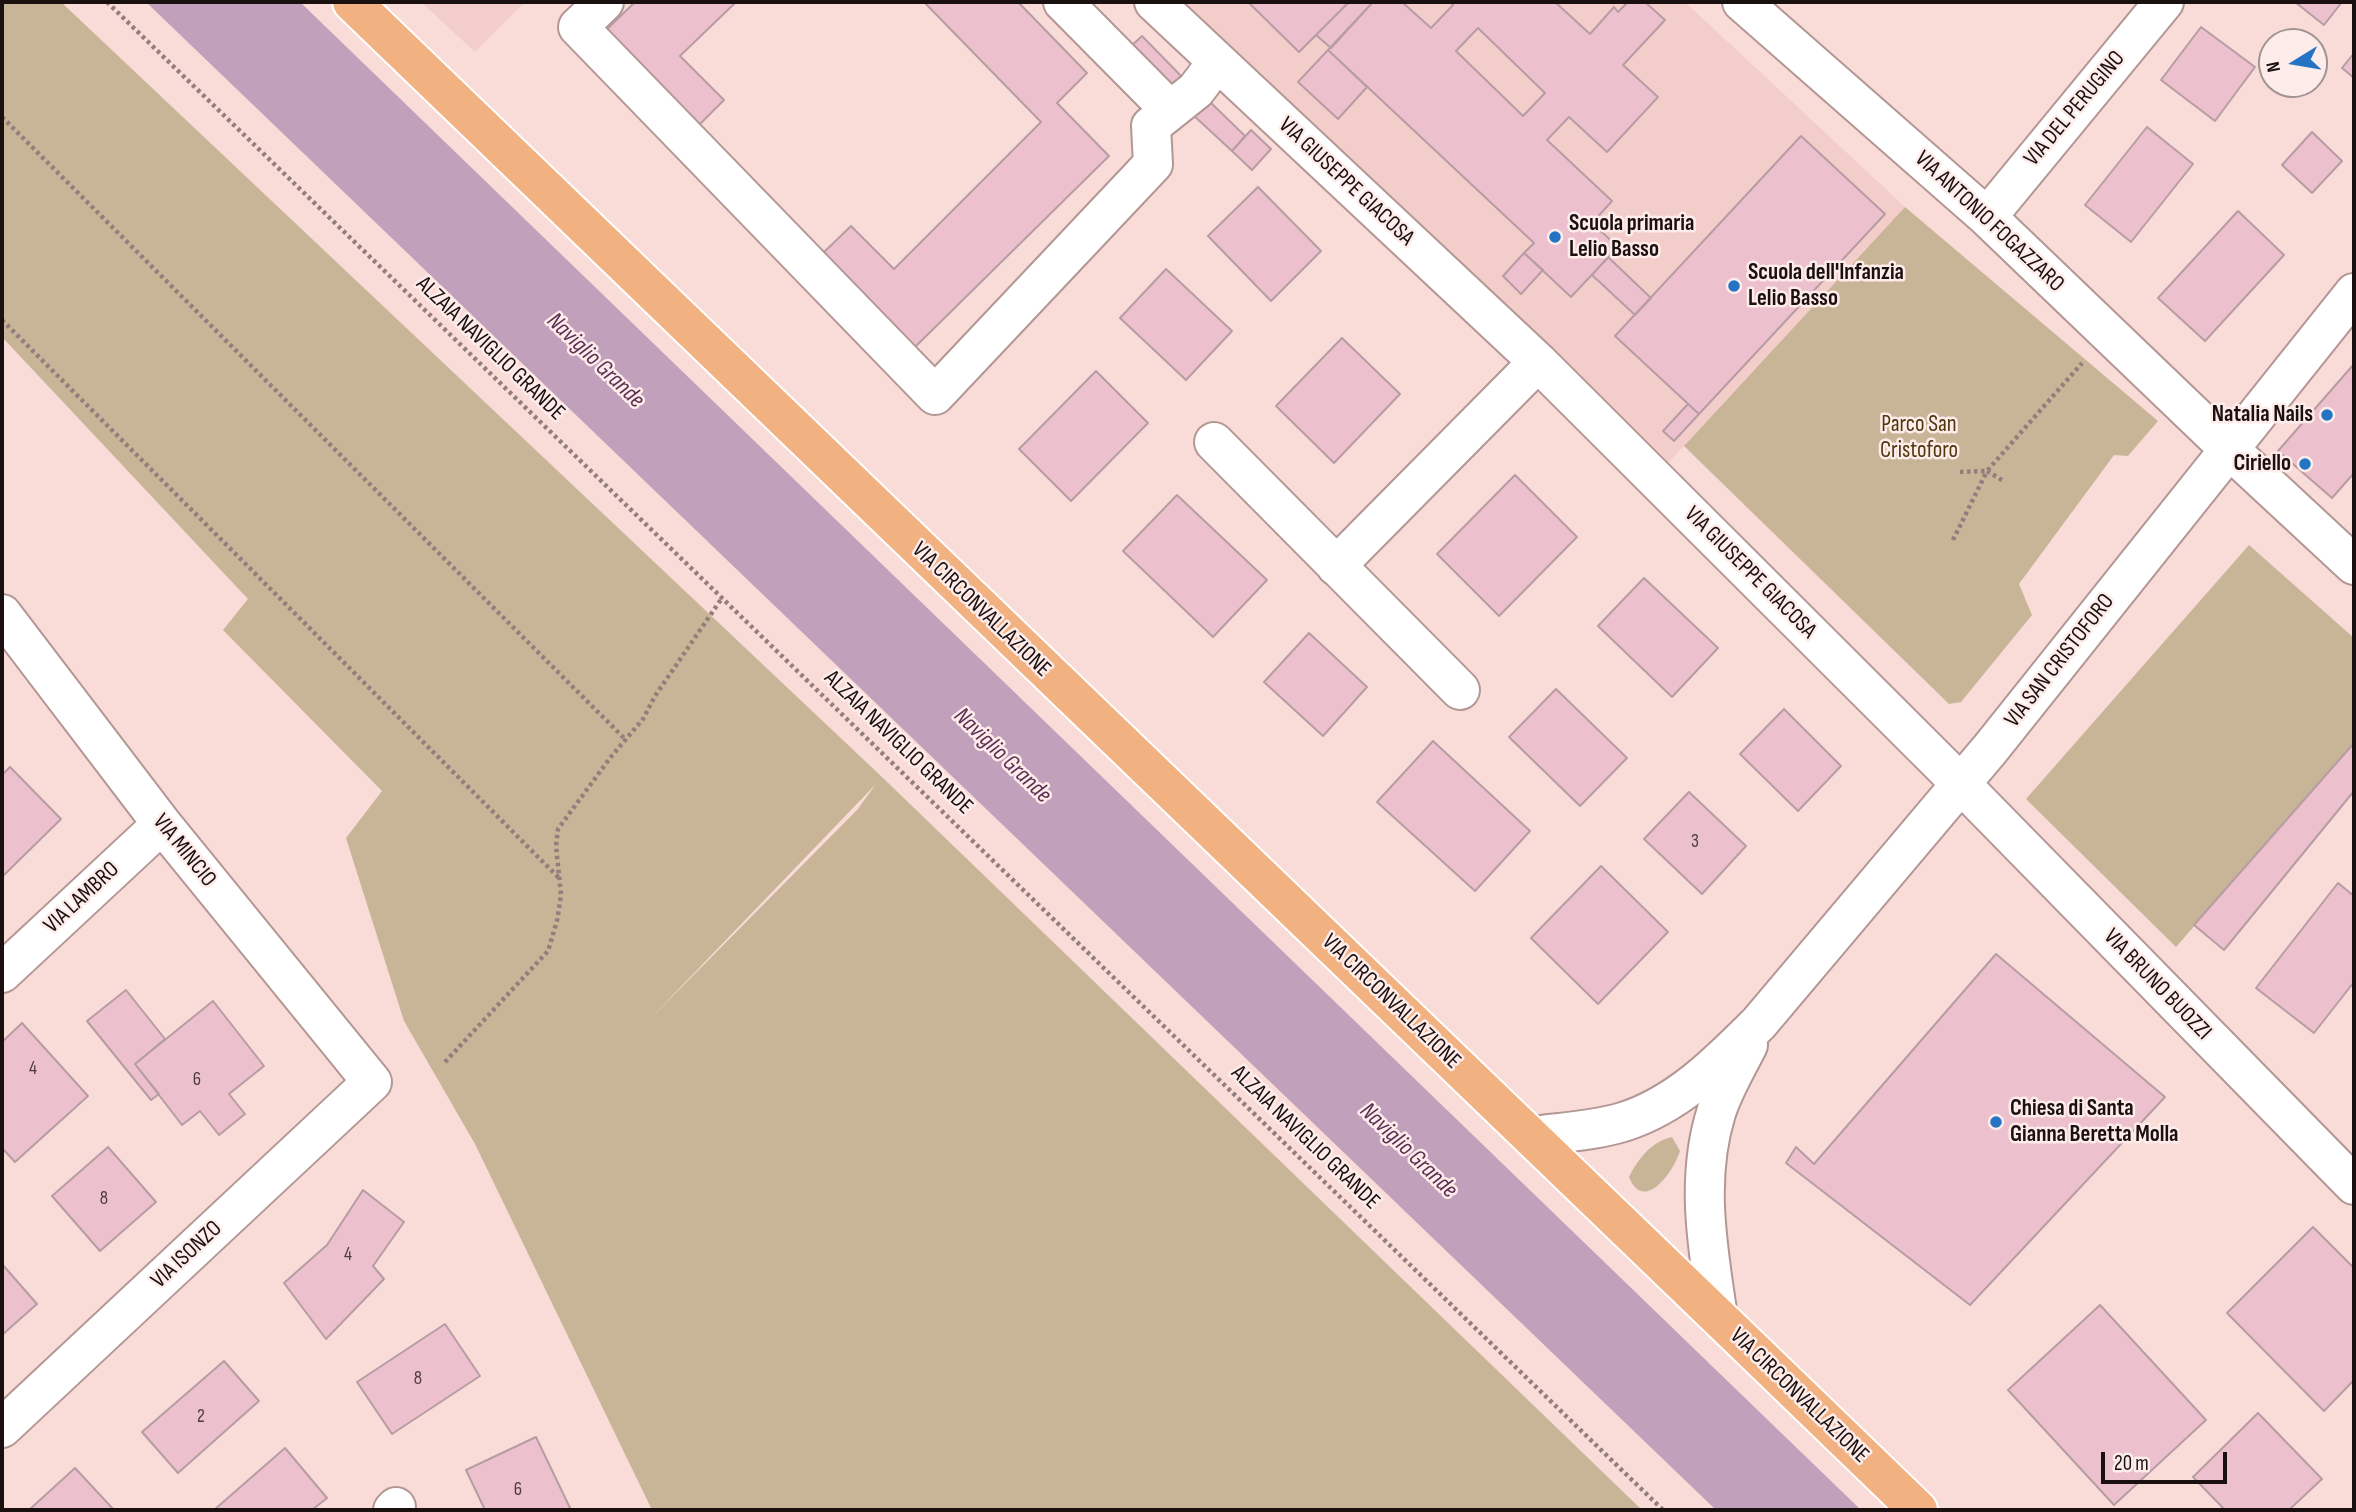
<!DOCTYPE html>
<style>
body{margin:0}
#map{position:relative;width:2356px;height:1512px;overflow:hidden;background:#f9dbd8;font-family:"Sofia Sans Condensed",sans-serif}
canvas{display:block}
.frame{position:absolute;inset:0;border:4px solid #19100f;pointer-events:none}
.north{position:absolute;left:2258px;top:28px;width:70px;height:70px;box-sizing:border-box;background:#feecea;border:2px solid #a29492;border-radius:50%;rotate:259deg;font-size:19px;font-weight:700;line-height:28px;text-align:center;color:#19100f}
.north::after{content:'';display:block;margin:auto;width:24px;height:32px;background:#2474c3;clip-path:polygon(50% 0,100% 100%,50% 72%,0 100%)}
.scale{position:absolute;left:2101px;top:1452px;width:126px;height:32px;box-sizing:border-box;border:4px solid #19100f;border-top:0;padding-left:9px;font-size:21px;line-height:24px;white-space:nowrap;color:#19100f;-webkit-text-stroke:5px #feecea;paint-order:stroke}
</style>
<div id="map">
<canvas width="2356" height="1512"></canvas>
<div class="frame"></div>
<div class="north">N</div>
<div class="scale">20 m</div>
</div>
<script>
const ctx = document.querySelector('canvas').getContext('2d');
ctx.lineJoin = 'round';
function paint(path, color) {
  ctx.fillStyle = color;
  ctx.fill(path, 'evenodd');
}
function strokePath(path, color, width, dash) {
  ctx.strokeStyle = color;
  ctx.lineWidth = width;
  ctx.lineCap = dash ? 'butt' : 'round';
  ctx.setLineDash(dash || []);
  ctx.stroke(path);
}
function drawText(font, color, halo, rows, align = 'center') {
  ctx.font = font + ' "Sofia Sans Condensed",sans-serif';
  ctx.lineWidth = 5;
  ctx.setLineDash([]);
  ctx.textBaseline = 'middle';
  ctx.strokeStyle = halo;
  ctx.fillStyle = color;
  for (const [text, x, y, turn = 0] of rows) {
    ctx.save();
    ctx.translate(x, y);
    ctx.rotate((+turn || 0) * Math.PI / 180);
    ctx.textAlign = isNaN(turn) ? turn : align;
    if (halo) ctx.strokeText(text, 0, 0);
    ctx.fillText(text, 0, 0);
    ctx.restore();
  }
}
const built = new Path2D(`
 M421,2H525L475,52Z
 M1185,2H1685L1905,207L1668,463L1278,94Z`);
const green = new Path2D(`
 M2,2H61L882,777L1642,1510H652L475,1144L404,1021L346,838L382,791L223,630L248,599L2,337ZM876,784L857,810L648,1021Z
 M1905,207L2158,421L2128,456L2114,455L2019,584L2032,615L1961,702L1949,704L1684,446Z
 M2249,545L2354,638V743L2176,947L2026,799Z
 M1672,1137L1680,1151C1674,1171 1644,1214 1629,1177C1638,1159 1652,1141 1672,1137Z`);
const water = new Path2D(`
 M146,2H300L1861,1510H1716Z`);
const building = new Path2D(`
 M635,2H736L680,56L724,100L695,129L602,34Z
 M924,2H1018L1087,73L1057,103L1109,156L914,348L822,254L851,226L894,269L1041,122Z
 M1248,2H1349L1299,52Z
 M1349,2H1373L1331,48L1316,35Z
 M1373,2H1402L1431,28L1453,5L1450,2H1555L1590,34L1614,7L1618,12L1628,2H1645L1665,20L1623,65L1658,97L1607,152L1569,117L1547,140L1612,201L1592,223L1618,247L1571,297L1524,253L1534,243L1328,50ZM1478,28L1545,93L1523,116L1456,51Z
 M2295,2H2342L2324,25Z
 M2201,27L2255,67L2215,121L2161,80Z
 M1142,36L1185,80L1173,93L1128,49Z
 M1328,50L1367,87L1338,119L1298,82Z
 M2354,53V78L2342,68Z
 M1207,99L1245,136L1232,151L1192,114Z
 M2147,127L2193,164L2131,242L2085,205Z
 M1251,130L1271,149L1252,170L1232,151Z
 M2312,132L2342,161L2312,193L2282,165Z
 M1801,136L1885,214L1699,414L1615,336Z
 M1258,187L1321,251L1271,301L1208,236Z
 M2238,211L2284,255L2205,341L2158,298Z
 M1524,253L1543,270L1521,294L1503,276Z
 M1608,257L1651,298L1635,315L1592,275Z
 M1166,269L1232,331L1186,380L1120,318Z
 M1342,338L1400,394L1334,463L1276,406Z
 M2354,364V473L2332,498L2278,451Z
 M1096,371L1148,423L1071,501L1019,449Z
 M1688,404L1699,414L1674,441L1663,431Z
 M1515,475L1577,537L1499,616L1437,554Z
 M1177,495L1267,580L1213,637L1123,551Z
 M1644,578L1718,648L1672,697L1598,626Z
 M1309,633L1367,687L1323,736L1264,682Z
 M1556,689L1627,758L1580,806L1509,737Z
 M1784,709L1841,766L1798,811L1740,754Z
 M1433,741L1530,831L1475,891L1377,802Z
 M2354,743V791L2224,950L2194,925Z
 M10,767L61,819L2,877V775Z
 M1689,792L1746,846L1702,894L1644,839Z
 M1601,866L1668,932L1598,1004L1531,938Z
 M2338,883L2354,896V982L2314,1033L2256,988Z
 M1996,954L2165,1097L1970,1305L1786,1163L1796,1147L1814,1164Z
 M126,990L165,1039L135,1064L159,1094L151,1100L87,1021Z
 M213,1001L264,1066L229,1094L245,1114L219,1135L200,1111L182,1125L135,1064Z
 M22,1023L88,1096L15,1162L2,1148V1042Z
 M108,1147L156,1202L100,1251L52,1196Z
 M363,1190L404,1222L373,1266L384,1279L326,1339L284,1283L327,1245Z
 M2313,1227L2354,1268V1380L2324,1411L2227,1313Z
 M2,1264L37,1304L2,1335Z
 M2100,1305L2206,1420L2114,1505L2008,1390Z
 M445,1324L480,1376L392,1434L357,1382Z
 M224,1361L259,1401L178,1473L142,1432Z
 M2258,1413L2322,1479L2290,1509L2292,1510H2222L2224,1509L2193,1477Z
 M536,1437L571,1510H485L466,1470Z
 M285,1448L327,1498L312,1510H214Z
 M75,1468L114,1510H29Z`);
const path = new Path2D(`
 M107,2L1663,1510
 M2,117L626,740
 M2,320L559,878
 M1960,472L1987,471L2082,363
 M1953,540L1987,471L2005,482
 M445,1062L548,951L557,921L561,895L556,846L558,829L610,758L643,719L655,696L722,598`);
const minor = new Path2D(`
 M604,2L578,27L935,395L1153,164L1151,126L1196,90L1217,62
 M1063,2L1170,110
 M1154,2L1538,362L1961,784L2354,1185
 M1742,2L1987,217L2229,449L2354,565
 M1987,217L2164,2
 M1214,442L1460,690
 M1336,566L1538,362
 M2,614L162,824L372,1082L2,1428
 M2,973L162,824
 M1532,1136C1562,1132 1594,1131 1623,1122C1678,1105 1720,1062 1759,1023L1991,748L2354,293
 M1718,1317C1708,1250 1695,1180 1716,1113C1723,1090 1737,1067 1748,1045
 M393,1510L396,1507`);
const major = new Path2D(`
 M352,2C872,506 1397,1006 1918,1510`);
const markers = [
 [1555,237,7,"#2474c3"],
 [1734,286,7,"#2474c3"],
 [2327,415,7,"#2474c3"],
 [2305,464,7,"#2474c3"],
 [1996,1122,7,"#2474c3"]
];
const numberNames = [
 ["3",1695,842],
 ["4",33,1069],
 ["6",197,1080],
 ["8",104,1199],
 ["4",348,1255],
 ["8",418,1379],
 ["2",201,1417],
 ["6",518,1490]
];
const streetNames = [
 ["VIA DEL PERUGINO",2075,109,-50],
 ["VIA GIUSEPPE GIACOSA",1346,182,43],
 ["VIA ANTONIO FOGAZZARO",1989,222,43],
 ["ALZAIA NAVIGLIO GRANDE",490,349,44],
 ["VIA GIUSEPPE GIACOSA",1750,573,45],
 ["VIA CIRCONVALLAZIONE",981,610,44],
 ["VIA SAN CRISTOFORO",2060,661,-52],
 ["ALZAIA NAVIGLIO GRANDE",898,743,44],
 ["VIA MINCIO",184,851,51],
 ["VIA LAMBRO",82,898,-43],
 ["VIA BRUNO BUOZZI",2157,985,46],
 ["VIA CIRCONVALLAZIONE",1391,1002,44],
 ["ALZAIA NAVIGLIO GRANDE",1305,1138,44],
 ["VIA ISONZO",187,1255,-43],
 ["VIA CIRCONVALLAZIONE",1799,1396,44]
];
const poiNames = [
 ["Scuola primaria",1569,224],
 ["Lelio Basso",1569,250],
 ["Scuola dell'Infanzia",1748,273],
 ["Lelio Basso",1748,299],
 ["Natalia Nails",2313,415,"right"],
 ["Ciriello",2291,464,"right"],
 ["Chiesa di Santa",2010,1109],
 ["Gianna Beretta Molla",2010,1135]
];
const parkNames = [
 ["Parco San",1919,425],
 ["Cristoforo",1919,451]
];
const waterNames = [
 ["Naviglio Grande",595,361,44],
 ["Naviglio Grande",1002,756,44],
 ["Naviglio Grande",1408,1151,44]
];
paint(built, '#f3cdc9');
paint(green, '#c8b597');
paint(water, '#c0a0ba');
paint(building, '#ecc0cd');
strokePath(building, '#b79ca4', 2);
strokePath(minor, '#b39794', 42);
strokePath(major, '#fff', 42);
strokePath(path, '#927e7c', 4.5, [3.5, 3.5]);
strokePath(minor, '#fff', 38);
strokePath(major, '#f1b181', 38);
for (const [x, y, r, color] of markers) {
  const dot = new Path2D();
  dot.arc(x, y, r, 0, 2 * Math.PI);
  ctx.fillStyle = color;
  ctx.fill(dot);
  strokePath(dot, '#feecea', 2.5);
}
drawText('19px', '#4e3c3e', null, numberNames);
drawText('23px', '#19100f', '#feecea', streetNames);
drawText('bold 23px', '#19100f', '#feecea', poiNames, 'left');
drawText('23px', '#4e370b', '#feecea', parkNames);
drawText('italic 24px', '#5b3055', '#feecea', waterNames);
</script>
